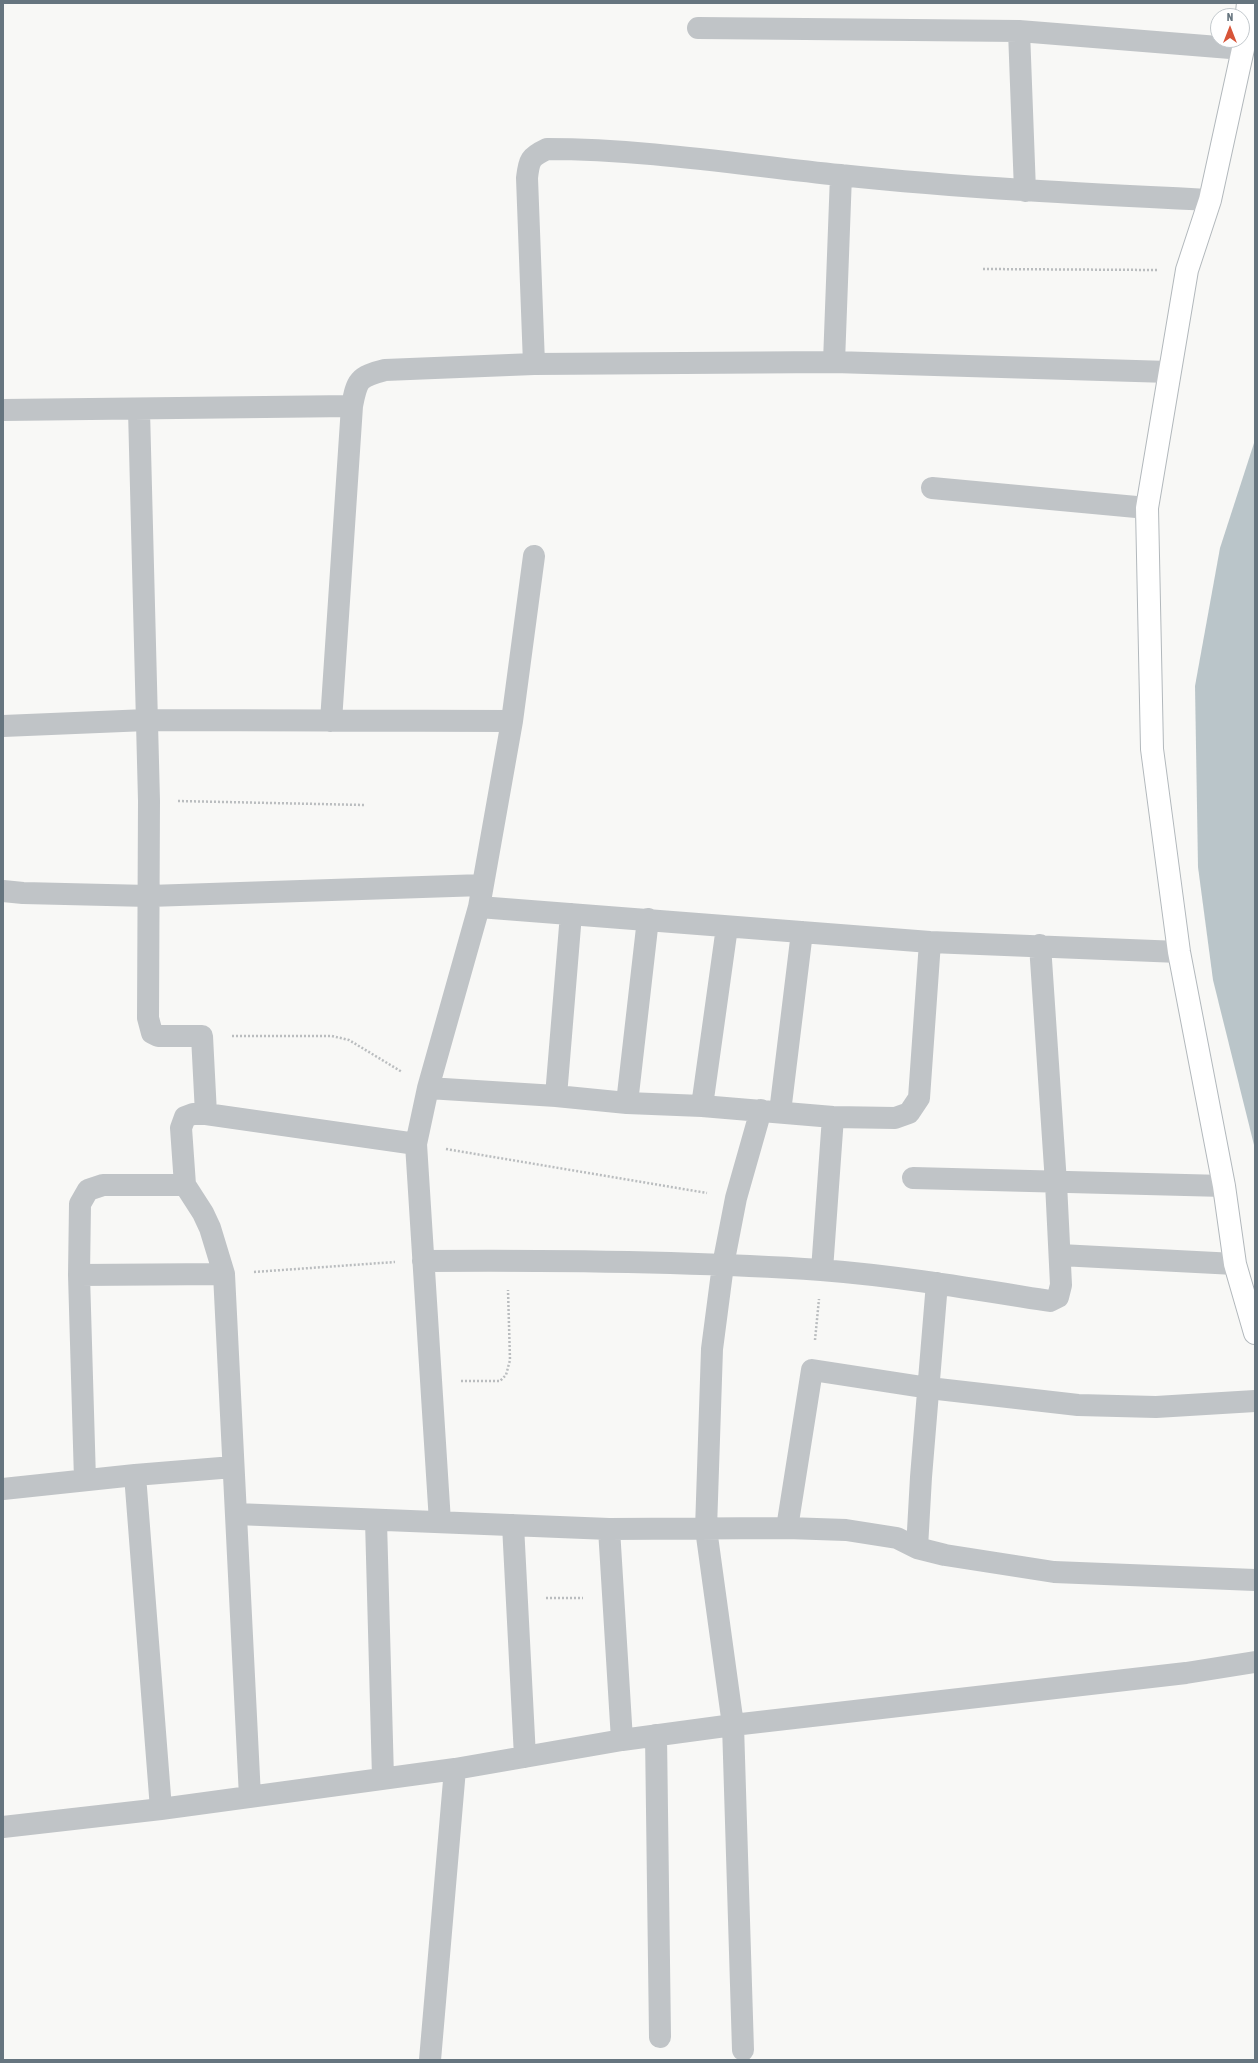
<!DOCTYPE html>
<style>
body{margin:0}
#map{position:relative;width:1258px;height:2063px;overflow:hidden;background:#f8f8f6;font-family:"Asap Condensed",sans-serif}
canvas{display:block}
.frame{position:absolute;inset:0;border:4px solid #66757f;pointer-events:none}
.north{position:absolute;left:1210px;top:8px;width:40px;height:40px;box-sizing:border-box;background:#fff;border:1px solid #c2c8cc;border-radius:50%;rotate:0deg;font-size:11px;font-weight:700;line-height:16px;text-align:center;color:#66757f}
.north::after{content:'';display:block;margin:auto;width:14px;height:18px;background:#d75438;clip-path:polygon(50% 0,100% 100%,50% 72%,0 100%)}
</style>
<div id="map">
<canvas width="1258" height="2063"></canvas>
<div class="frame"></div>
<div class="north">N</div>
</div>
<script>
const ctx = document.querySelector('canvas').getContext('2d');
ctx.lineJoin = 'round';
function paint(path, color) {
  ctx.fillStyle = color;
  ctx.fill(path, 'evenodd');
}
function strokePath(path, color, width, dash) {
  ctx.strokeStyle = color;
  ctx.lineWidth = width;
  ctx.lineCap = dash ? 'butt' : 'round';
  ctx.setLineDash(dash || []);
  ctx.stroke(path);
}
const water = new Path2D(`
 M1255,440V1149L1213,980L1198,867L1195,686L1220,548Z`);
const path = new Path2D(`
 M983,269L1158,270
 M178,801L365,805
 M232,1036H332L349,1040L402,1072
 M446,1149L707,1193
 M254,1272L395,1262
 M815,1340L819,1299
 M461,1381H500L506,1375L510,1360L508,1290
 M546,1598H583`);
const street = new Path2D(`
 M698,28L1019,31L1243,49
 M1019,31L1025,191
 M834,362L841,175
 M534,364L527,178C529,160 530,157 547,149C645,149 743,165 840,175C963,188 1087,194 1210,200
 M3,410L352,406
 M139,410L149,801L148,1018L152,1033L158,1036H202L206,1114
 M932,488L1147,508
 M331,721L352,406C357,380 358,377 385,370L534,364L834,362L1169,372
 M3,726L147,720L512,721
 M3,891L23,893L149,896L483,885
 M479,907L930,942L1179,952
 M428,1088L556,1096L627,1103L702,1106L833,1117L895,1118L909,1113L919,1098L930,942
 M556,1096L571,914
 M627,1103L648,919
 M702,1106L727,927
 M780,1112L802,932
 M913,1178L1224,1186
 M1060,1255L1235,1264
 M423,1261C555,1260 689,1261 821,1270C898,1276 974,1289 1050,1301L1058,1297L1061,1285L1056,1183L1040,945
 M822,1270L833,1117
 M79,1275L224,1274
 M135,1475L161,1809
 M85,1480L79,1275L80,1204L88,1190L103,1185H185
 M3,1489L135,1475L233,1467
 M236,1514L609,1529L787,1528L846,1530L897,1538L917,1548L945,1555L1054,1572L1255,1580
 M376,1521L383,1778
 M440,1522L416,1144L428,1088L479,907L512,721L534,556
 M513,1525L525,1757
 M787,1528L812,1370L929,1388L1078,1405L1156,1407L1255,1401
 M609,1529L622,1740
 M917,1548L921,1477L937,1283
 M656,1735L660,2037
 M250,1797L224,1274L210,1228L203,1213L185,1185L181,1128L185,1117L193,1114H206L416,1144
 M3,1827L161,1809L455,1769
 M743,2050L733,1725L706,1529L712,1349L723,1265L736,1198L761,1110
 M430,2060L455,1769L622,1740L733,1725L1186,1673L1255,1662`);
const secondary = new Path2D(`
 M1248,3L1243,49L1210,200L1187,270L1147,508L1152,749L1179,952L1224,1186L1235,1264L1255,1333`);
paint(water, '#bac5c9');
strokePath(secondary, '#b2b8bc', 24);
strokePath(path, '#babdbf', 2.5, [2, 2]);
strokePath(street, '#c0c4c7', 22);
strokePath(secondary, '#fff', 22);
</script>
